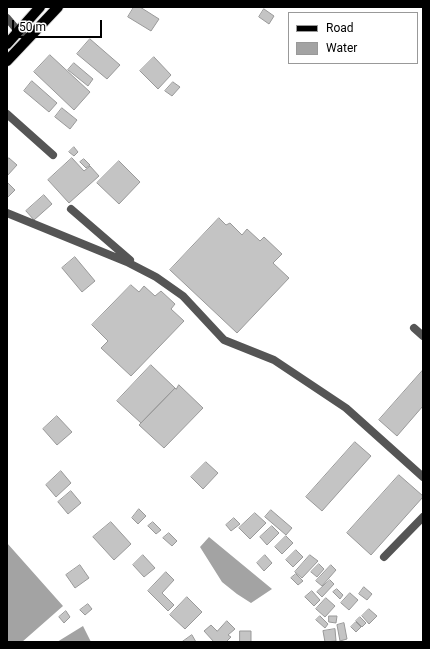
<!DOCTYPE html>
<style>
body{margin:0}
#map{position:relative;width:430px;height:649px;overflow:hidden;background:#fff;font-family:Roboto,sans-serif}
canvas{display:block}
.frame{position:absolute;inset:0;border:8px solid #000;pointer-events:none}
.legend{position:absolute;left:288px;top:12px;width:130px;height:52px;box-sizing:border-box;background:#fff;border:1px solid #999;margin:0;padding:5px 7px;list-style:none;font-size:12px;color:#000}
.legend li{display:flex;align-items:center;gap:8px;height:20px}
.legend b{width:20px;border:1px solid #999}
.scale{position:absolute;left:12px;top:20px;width:90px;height:18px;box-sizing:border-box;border:2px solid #000;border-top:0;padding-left:5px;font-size:12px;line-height:14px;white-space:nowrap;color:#000;-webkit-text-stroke:3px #fff;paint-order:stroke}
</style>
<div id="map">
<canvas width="430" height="649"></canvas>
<div class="frame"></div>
<ul class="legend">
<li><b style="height:5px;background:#000"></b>Road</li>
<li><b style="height:11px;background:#a3a3a3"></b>Water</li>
</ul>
<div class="scale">50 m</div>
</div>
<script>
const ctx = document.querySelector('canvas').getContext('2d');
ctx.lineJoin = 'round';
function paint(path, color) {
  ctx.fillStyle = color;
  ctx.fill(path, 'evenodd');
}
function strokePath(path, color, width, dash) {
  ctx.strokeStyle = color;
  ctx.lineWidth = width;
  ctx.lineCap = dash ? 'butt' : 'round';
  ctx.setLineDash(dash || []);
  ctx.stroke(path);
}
const water = new Path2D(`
 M209,537L272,589L251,603L237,594L222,582L200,547Z
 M7,543L63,606L22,642H7Z
 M83,626L91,642H57Z`);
const building = new Path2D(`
 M134,7H140L159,19L151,31L128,17Z
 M264,9L274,16L269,24L259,17Z
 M90,39L120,65L107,79L77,54Z
 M50,55L90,92L74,110L34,72Z
 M154,57L171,75L158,89L140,71Z
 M74,63L93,79L88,86L68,70Z
 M32,81L57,103L49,112L24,91Z
 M173,82L180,87L172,96L165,91Z
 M62,108L77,120L70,129L55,117Z
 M74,147L78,152L74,156L69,152Z
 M9,158L17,165L7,176V161Z
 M72,158L84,171L90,166L99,176L69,203L48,180Z
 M84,159L90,165L86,168L80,162Z
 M119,161L140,182L119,204L97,183Z
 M7,182L15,190L7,198Z
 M44,195L52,204L34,220L26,211Z
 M219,218L226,225L230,223L242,235L247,229L260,241L264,237L282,254L273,263L289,278L237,333L170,270Z
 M75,257L95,281L82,292L62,268Z
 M131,285L139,292L144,286L155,296L161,291L175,304L171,309L184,321L131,376L101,348L108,341L92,325Z
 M151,365L175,388L141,423L117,401Z
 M423,370V406L397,436L379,420Z
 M179,385L203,408L164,448L139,425L175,388L176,389Z
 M57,416L72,432L57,445L43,429Z
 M355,442L371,456L322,511L306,497Z
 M206,462L218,473L203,489L191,477Z
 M61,471L71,483L56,497L46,485Z
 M399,475L423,496V497L371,555L347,533Z
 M71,491L81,503L68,514L58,502Z
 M139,509L146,516L138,524L132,518Z
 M271,510L292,528L286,535L265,517Z
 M255,513L266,523L250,539L239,528Z
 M234,518L240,524L231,531L226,525Z
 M111,522L131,544L114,560L93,537Z
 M153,522L161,530L156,534L148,526Z
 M272,526L279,533L267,545L260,537Z
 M169,533L177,541L172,546L163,538Z
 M286,536L293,543L282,554L275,547Z
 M296,550L303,557L293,567L286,560Z
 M143,555L155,568L144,577L133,565Z
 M265,555L272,563L264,571L257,563Z
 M310,555L318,561L302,578L295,572Z
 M319,564L324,569L317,577L311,572Z
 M80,565L89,578L75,588L66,575Z
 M331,565L336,570L322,586L316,581Z
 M166,572L174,580L162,593L174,605L168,611L148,591Z
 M296,574L303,581L298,585L291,578Z
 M330,580L334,584L322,597L317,592Z
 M364,587L372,594L367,600L359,594Z
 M337,589L343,595L340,599L333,592Z
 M312,591L320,600L314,606L305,597Z
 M350,593L358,600L349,610L341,603Z
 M187,597L202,612L185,629L170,615Z
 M326,598L335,606L325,617L316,609Z
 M88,604L92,609L85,615L80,610Z
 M369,609L377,616L369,624L362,616Z
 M66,611L70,617L64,623L59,617Z
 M320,616L328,624L325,628L316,620Z
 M329,616H337L336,623L329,622Z
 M360,617L366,623L362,627L356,621Z
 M227,621L235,629L228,635L231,637L226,642H214L204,631L211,625L217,631Z
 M356,622L361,627L356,632L351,627Z
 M344,623L347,639L340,641L337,625Z
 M335,629L336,641L325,642L323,631Z
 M240,631H251V642H240Z
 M192,635L196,642H182Z`);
const street = new Path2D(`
 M7,18L18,31L28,39
 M7,114L53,155
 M71,209L130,260
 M7,213L127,262L156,277L183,296L224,340L274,360L346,408L423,477
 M414,328L423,336
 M384,557L423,517`);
const primary = new Path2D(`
 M7,44L40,7
 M7,61L58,7`);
paint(water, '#a3a3a3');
paint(building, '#c4c4c4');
strokePath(building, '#999', 1);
strokePath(primary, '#dbdbdb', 12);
strokePath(street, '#555', 8);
strokePath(primary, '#000', 10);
</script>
